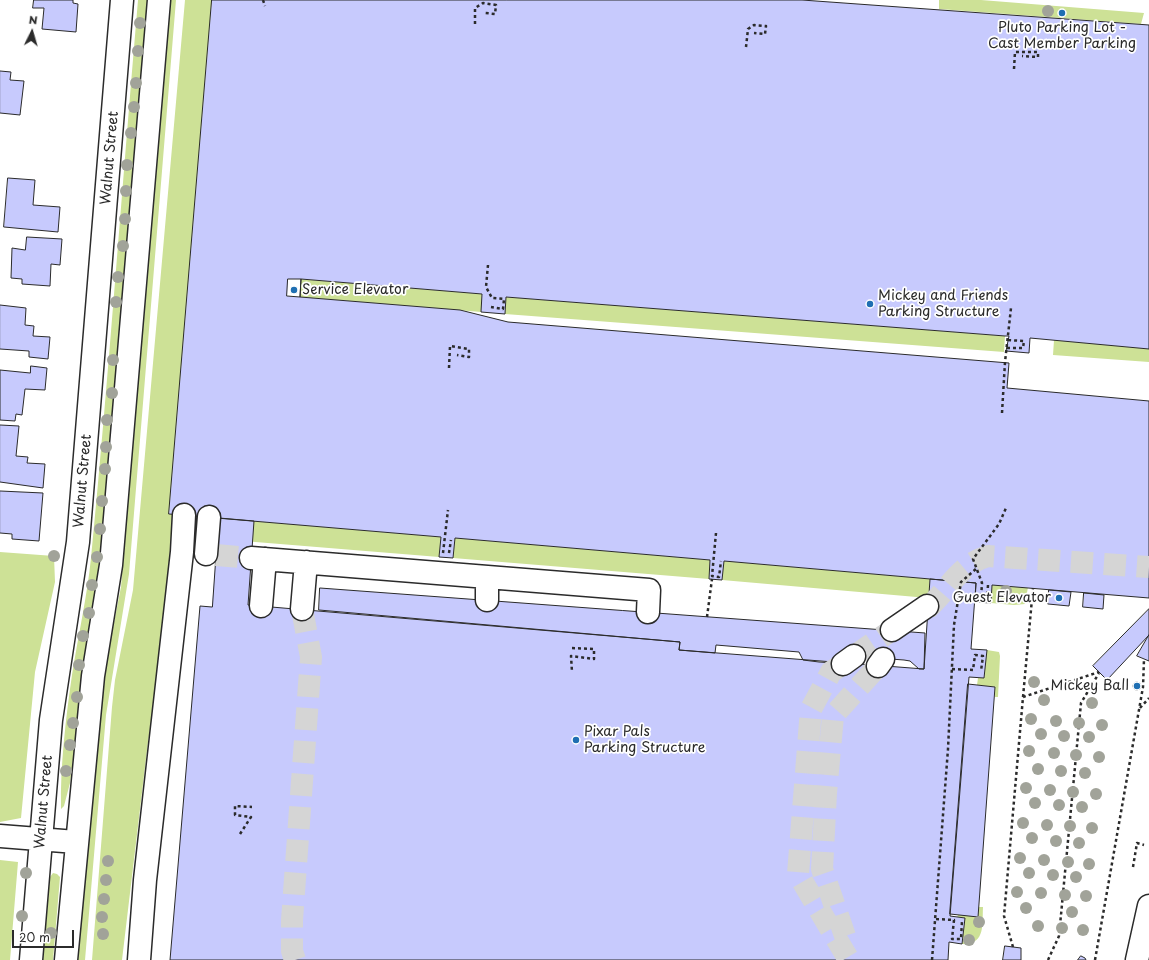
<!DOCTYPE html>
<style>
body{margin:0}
#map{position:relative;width:1149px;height:960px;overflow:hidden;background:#fff;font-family:"Playpen Sans",sans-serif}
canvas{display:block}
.north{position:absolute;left:12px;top:12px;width:40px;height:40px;-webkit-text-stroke:3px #fff;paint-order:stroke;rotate:5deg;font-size:11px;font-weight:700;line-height:16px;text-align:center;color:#2b2b2b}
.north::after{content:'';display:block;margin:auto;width:14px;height:18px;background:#2b2b2b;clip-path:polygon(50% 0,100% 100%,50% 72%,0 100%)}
.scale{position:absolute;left:12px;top:930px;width:62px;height:18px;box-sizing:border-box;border:2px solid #2b2b2b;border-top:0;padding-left:5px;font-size:12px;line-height:14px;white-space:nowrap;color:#2b2b2b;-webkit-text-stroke:3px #fff;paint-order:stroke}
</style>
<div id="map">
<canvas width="1149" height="960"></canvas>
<div class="north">N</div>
<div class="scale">20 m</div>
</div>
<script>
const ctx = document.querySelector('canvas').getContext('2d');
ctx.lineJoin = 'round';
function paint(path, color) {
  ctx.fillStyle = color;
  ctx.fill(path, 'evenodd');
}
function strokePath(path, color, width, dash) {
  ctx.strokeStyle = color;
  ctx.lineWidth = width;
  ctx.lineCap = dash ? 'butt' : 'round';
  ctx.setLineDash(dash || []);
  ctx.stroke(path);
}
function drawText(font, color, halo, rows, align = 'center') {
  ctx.font = font + ' "Playpen Sans",sans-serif';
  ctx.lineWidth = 3.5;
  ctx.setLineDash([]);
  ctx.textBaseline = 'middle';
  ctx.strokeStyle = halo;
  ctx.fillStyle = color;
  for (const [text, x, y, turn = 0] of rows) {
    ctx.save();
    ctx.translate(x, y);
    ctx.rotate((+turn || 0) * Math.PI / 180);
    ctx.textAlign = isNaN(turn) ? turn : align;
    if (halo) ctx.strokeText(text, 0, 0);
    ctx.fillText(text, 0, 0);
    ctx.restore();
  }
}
const green = new Path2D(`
 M138,0H149L103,559L82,690L70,783L64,806L61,809C60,767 66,716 72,675C78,636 87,597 91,558C109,372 122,186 138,0Z
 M167,0H176L129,574L106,715L85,960H78L98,719L107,658L121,587Z
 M185,0H212L169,514H174L167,644L155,699L148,742L122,960H92L112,707L115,680L133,590Z
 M939,0H981L1144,13L1141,24L939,9Z
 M301,279L482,294L481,312L300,297Z
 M506,297L1005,336L1004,352L505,314Z
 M1054,340L1149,349V362L1053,355Z
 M219,518L441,537L439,557L231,540Z
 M455,538L710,560L709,579L453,558Z
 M0,552L54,556L55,582L35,672L21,818L0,822Z
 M724,561L930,579L928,598L722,580Z
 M992,585L1028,587L1025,604L1014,605L991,603Z
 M987,650L999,652L1000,656L998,697H995V687L977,685L978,678H984Z
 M0,860L18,862L10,960H0Z
 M27,866L30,873L22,960H19Z
 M53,873L57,874L60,877L53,960H43L50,877Z
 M978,907H983C982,924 986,945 962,944L965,918L957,917L958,915Z`);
const building = new Path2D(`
 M34,0H73V3L78,4L76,32L42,29L44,8H33Z
 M212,0H802L1149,25V349L1030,338L1029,353L1006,351L1009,336H1005L506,297L505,314L481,312L482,294L301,279L300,297L460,310L508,322L1009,363L1007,388L1149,401V598L992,585L991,603L975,602L976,583L724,561L722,580L709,579L710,560L455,538L453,558L439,557L441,537L169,514Z
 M0,71L11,72L10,80L24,81L20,115L0,113Z
 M8,178L35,180L33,205L60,207L58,232L4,227Z
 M27,237L62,239L60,265L51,264L50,286L22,284V279L11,278L12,248L25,250Z
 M288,279H301L300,297L287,296Z
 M0,305L26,308L25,325L34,326L33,336L50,337L48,359L29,357V351L0,349Z
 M31,366L47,368L45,390L25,389L22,415L16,414L15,421L0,420V370L30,373Z
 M0,425L19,426L16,456L28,457L27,463L45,464L43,488L0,482Z
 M0,491L43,493L39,541L12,539V534L0,533Z
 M219,518L254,521L248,605L680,642L679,650L924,669L930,579L976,583L971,649L987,650L984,678L969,677L950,916L965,918L962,944L949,942L948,960H170L200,606L212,607Z
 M320,588L925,633L924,669H919L910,661L904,660L836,655L835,663L819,662L803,660L799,652L716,645L715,653L679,650L680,642L319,610Z
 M1049,590L1071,592L1069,606L1048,604Z
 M1084,593L1104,595L1103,609L1083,607Z
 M1149,609V635L1107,680L1093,666Z
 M1149,635V661L1137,656Z
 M1133 686a4 4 0 1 1 8 0a4 4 0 1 1-8 0Z
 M968,684L995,687L978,917L950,914Z
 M1005,946L1021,948V960H1003Z
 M1081,956L1085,958L1086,960H1078Z`);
const minorTunnel = new Path2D(`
 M216,555L251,558
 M927,609C947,591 960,564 988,556L1149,567
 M854,656L892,630
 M843,664L831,672L811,709L798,874L849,960
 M845,936L822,869L826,793L833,716L878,666
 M295,960L292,951V920L311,657L302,609`);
const path = new Path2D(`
 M263,0L265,6
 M475,24V8L483,3L496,5L495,14L485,13
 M746,47L748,29L754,25L766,26L765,34L754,33
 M1014,69L1015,52H1038V57L1022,56
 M488,265L486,287L492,298L504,299L503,309L491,307
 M1007,348H1023L1024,341L1008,340
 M449,368L450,346L469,349V357L457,355
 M1002,413L1005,362L1011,308
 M716,533L712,576L719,577L721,561
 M443,553L448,510
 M449,553L451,540
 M988,585L987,600L981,599L982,583L973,559L999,524L1006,508
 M707,617L712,579
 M572,648L594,649V659L571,656L572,672
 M952,669L973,670L975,655L983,656L981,671
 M1023,697L1033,588
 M1140,708L1149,698
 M240,834L251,817L235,815V806L252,807
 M1133,867L1137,843L1144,845
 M936,919L954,920L952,939H961L962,921
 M1013,947L1004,916L1023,697L1099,672
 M932,960L948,749L954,625L961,582L977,568
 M1048,960L1059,936L1081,703L1099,673
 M1095,960L1143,687L1144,659`);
const minor = new Path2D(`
 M206,554L209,517
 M251,558L649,590L648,612
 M487,600V577
 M261,606L265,559
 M302,609L306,562
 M892,630L927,606
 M843,664L854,656
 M878,666L883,659
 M0,836L76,842
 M31,960L51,720L78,542L122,0
 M66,960L93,676L111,565L159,0
 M139,960L145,880L182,552L184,515
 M1137,960L1149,906`);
const trees = [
 [1048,11],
 [140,23],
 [138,51],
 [136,83],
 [134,107],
 [131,133],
 [127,165],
 [126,191],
 [125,219],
 [123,246],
 [118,277],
 [116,302],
 [113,360],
 [112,393],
 [107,420],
 [106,447],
 [105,469],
 [102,501],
 [100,529],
 [54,556],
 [97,557],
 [92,585],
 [1006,591],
 [89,613],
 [83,636],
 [79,665],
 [1034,682],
 [77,697],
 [1044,700],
 [1092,703],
 [1031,719],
 [1056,721],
 [73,723],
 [1079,723],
 [1102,725],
 [1041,734],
 [1064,736],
 [1089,737],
 [70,745],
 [1029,751],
 [1054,753],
 [1076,755],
 [1099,757],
 [1038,769],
 [66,771],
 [1061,771],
 [1085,773],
 [1026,788],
 [1050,790],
 [1073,792],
 [1096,794],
 [1035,803],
 [1059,805],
 [1082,807],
 [1023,823],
 [1047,825],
 [1070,826],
 [1092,828],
 [1032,838],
 [1056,841],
 [1079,843],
 [1020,858],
 [1044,860],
 [108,861],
 [1068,862],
 [1089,864],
 [26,873],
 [1029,873],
 [1053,875],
 [1076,877],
 [106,880],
 [1017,892],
 [1041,893],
 [1065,895],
 [1086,896],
 [104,899],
 [1026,908],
 [1072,912],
 [22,916],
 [102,917],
 [979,922],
 [1038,926],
 [1062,928],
 [1083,930],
 [51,933],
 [103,934],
 [969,940]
];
const markers = [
 [1062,13,4,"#1f6fb2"],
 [294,290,4,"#1f6fb2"],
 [870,304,4,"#1f6fb2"],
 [1059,598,4,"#1f6fb2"],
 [1137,686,4,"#1f6fb2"],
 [576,740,4,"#1f6fb2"]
];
const poiNames = [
 ["Pluto Parking Lot -",1062,28,"center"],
 ["Cast Member Parking",1062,44,"center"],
 ["Service Elevator",302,290],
 ["Mickey and Friends",878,296],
 ["Parking Structure",878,312],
 ["Guest Elevator",1051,598,"right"],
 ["Mickey Ball",1129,686,"right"],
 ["Pixar Pals",584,732],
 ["Parking Structure",584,748]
];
const streetNames = [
 ["Walnut Street",110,158,-85],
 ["Walnut Street",83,481,-85],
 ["Walnut Street",44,802,-85]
];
paint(green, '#cde196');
paint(building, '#c7cafd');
strokePath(building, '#2b2b2b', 1);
strokePath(minorTunnel, '#d5d5d5', 22, [22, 11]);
strokePath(minor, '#2b2b2b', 25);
strokePath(path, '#2b2b2b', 2.5, [3, 3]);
strokePath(minor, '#fff', 22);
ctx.fillStyle = '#a1a399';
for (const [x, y] of trees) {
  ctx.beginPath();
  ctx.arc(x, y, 6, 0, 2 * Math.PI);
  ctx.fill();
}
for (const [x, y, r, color] of markers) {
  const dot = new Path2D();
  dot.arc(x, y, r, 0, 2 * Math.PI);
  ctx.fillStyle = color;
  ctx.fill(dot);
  strokePath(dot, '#fff', 1.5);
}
drawText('14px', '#2b2b2b', '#fff', poiNames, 'left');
drawText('14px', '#2b2b2b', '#fff', streetNames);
</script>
